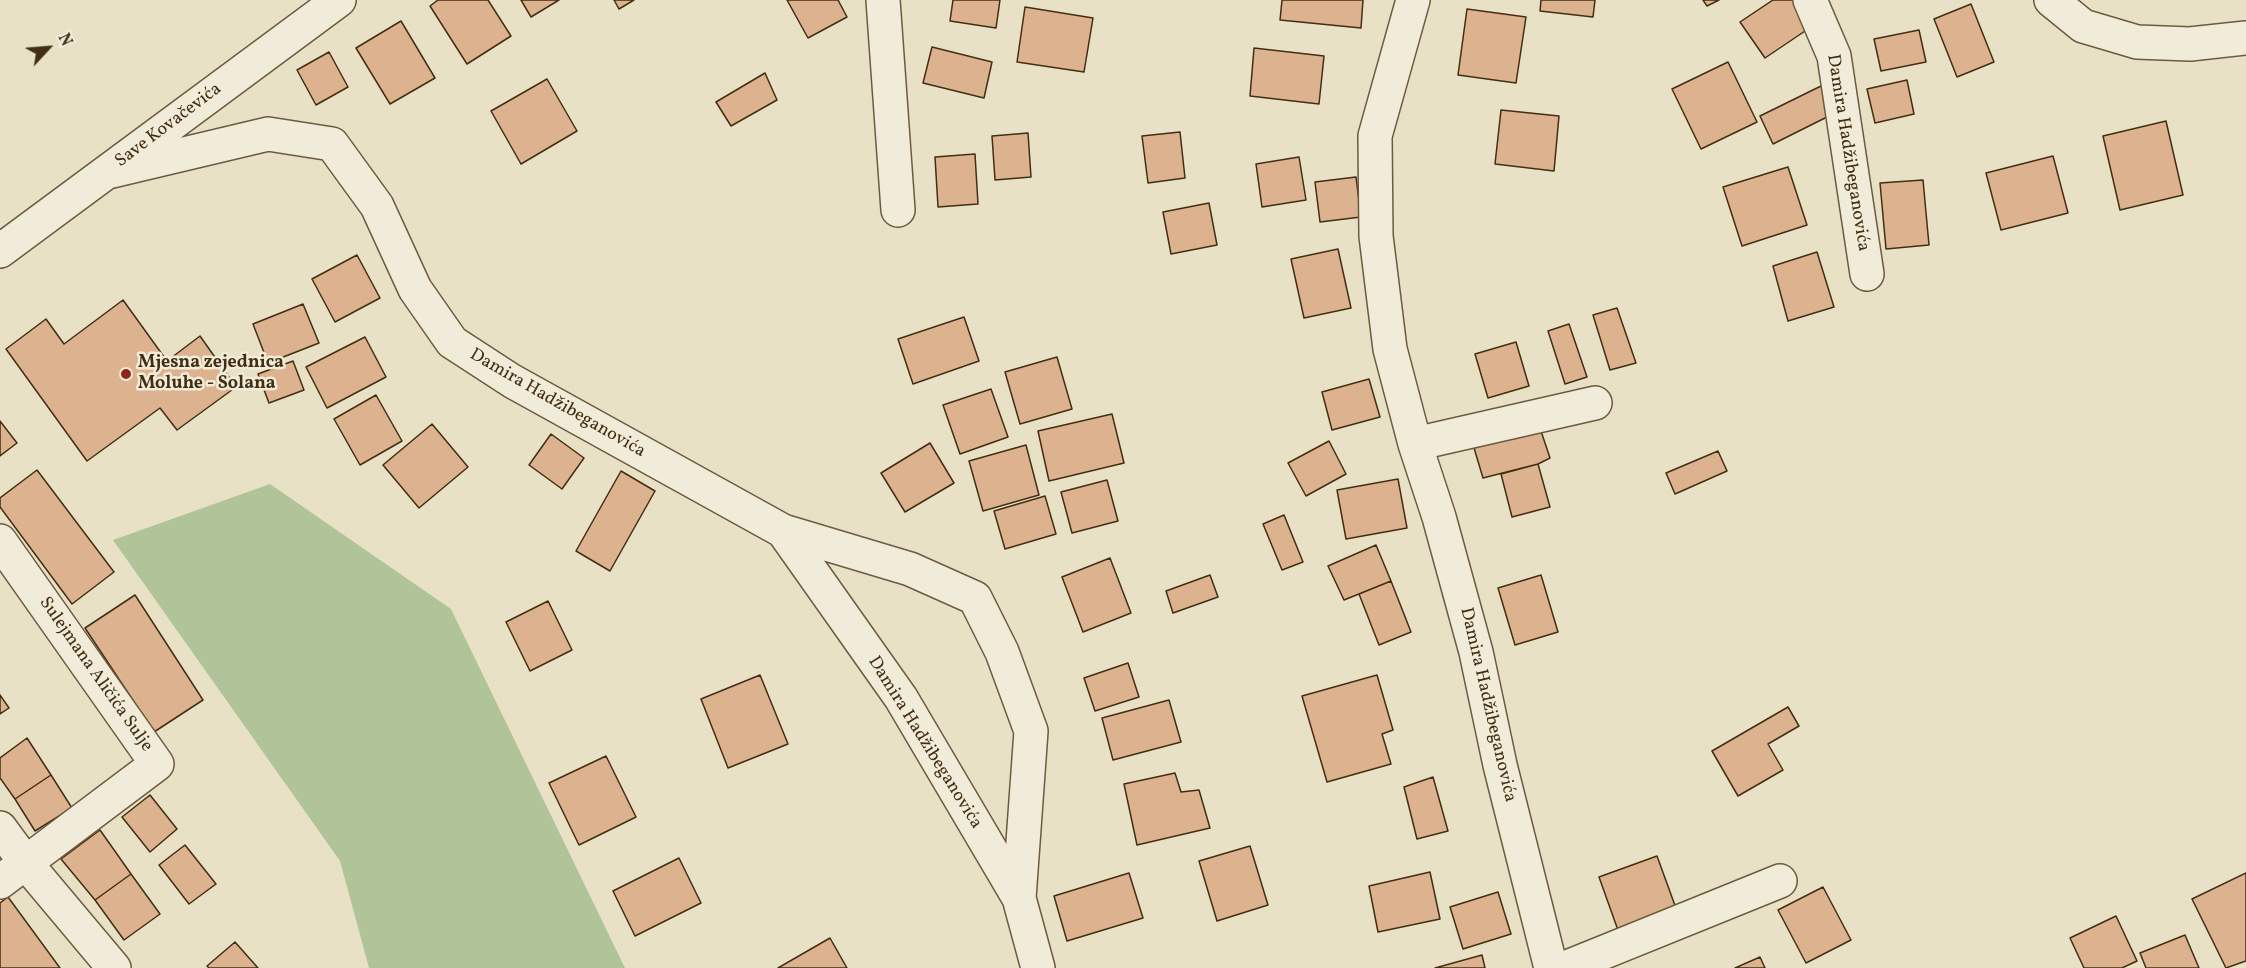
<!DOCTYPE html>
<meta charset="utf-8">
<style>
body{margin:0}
#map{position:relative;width:2246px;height:968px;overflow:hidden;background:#e9e1c6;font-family:Vollkorn,serif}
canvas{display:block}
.north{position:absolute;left:18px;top:18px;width:60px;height:60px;-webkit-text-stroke:4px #f1ecda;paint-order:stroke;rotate:64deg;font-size:16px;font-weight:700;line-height:24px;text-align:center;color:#422e12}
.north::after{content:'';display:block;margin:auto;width:21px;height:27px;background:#422e12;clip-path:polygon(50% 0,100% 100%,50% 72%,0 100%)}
</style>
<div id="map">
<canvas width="2246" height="968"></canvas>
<div class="north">N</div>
</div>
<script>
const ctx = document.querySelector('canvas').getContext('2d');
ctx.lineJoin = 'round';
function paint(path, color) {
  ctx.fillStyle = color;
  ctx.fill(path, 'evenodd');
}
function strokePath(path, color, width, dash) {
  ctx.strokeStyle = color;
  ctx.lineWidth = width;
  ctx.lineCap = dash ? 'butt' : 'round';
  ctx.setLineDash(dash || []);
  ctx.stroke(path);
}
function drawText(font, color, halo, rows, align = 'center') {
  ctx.font = font + ' Vollkorn,serif';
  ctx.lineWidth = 5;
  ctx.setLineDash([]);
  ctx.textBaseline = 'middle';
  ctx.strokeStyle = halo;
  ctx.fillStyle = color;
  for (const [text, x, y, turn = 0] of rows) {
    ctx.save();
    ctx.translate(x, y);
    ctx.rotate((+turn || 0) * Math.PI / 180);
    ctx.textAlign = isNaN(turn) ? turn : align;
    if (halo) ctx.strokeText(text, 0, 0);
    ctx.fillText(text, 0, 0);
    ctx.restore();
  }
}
const green = new Path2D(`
 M270,484L451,609L625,968H369L340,861L113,540Z`);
const building = new Path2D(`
 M438,0H488L511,36L467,64L430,6Z
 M521,0H559L531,17Z
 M614,0H634L619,9Z
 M787,0H838L847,17L808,38Z
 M953,0H1000L996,28L950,21Z
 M1282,0H1363L1361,28L1280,20Z
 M1541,0H1595L1593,17L1540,11Z
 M1703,0H1719L1707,6Z
 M1773,0H1793L1811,27L1765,58L1740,22Z
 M1971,4L1994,62L1957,77L1934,19Z
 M1025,7L1093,18L1084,72L1017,62Z
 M1467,9L1526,17L1516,83L1458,75Z
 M401,21L435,78L390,104L356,48Z
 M1919,30L1926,62L1881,71L1874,39Z
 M932,47L992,62L984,98L923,83Z
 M1254,48L1324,56L1319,104L1250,96Z
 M329,52L348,87L316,105L297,70Z
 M1728,62L1757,122L1701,149L1672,89Z
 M765,73L777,100L731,126L716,102Z
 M547,79L577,131L521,164L491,111Z
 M1907,80L1914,114L1875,123L1867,89Z
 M1821,86L1835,113L1773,144L1760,116Z
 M1501,110L1559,116L1554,171L1495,164Z
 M2166,121L2183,195L2120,210L2103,136Z
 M1180,132L1185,178L1148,183L1142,136Z
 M1028,133L1031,177L995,180L992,136Z
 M975,154L978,204L938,207L935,157Z
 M2053,156L2068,213L2001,230L1986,173Z
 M1299,157L1306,200L1262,207L1256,164Z
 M1788,167L1807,225L1742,246L1723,187Z
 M1356,177L1361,217L1320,222L1315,182Z
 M1923,180L1929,245L1886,249L1880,183Z
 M1209,203L1217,245L1171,254L1163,212Z
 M1338,249L1351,308L1304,318L1291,259Z
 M1817,252L1834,307L1788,321L1773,266Z
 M357,255L380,298L335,322L312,279Z
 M123,300L167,361L200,336L236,387L177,430L160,408L87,461L6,349L46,319L64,344Z
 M303,304L319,343L268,363L253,324Z
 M1617,308L1636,363L1610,370L1593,315Z
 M964,317L979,361L913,384L898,339Z
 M1569,324L1587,377L1565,384L1548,331Z
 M365,337L386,377L327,408L306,367Z
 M1516,342L1529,386L1488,398L1475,354Z
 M1057,357L1072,409L1020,424L1005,372Z
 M293,361L304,390L269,403L258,374Z
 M1369,379L1380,417L1332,430L1322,392Z
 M991,389L1008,437L960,454L943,405Z
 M376,395L402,441L360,465L334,419Z
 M1112,414L1124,463L1049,481L1038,431Z
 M0,421L17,443L0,456Z
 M432,424L468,467L419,508L383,465Z
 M1540,428L1550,458L1538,464L1483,478L1474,448Z
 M551,434L584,458L562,489L529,465Z
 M1329,441L1346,474L1306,496L1288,463Z
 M930,443L954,483L905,512L881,473Z
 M1026,445L1039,495L983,511L969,461Z
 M1718,451L1727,471L1675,494L1666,473Z
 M1538,464L1550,507L1512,517L1501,474Z
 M37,470L114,572L72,604L0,507V498Z
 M621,471L655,491L610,571L576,551Z
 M1398,479L1407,528L1346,539L1337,490Z
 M1107,480L1118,521L1072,533L1061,492Z
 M1045,496L1056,534L1005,549L994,511Z
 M1284,515L1303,562L1282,570L1263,524Z
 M1376,545L1391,581L1344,600L1328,566Z
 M1110,558L1131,613L1083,632L1062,577Z
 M1210,575L1218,597L1173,613L1166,591Z
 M1541,575L1558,632L1515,645L1498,588Z
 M1391,581L1411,632L1379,645L1359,594Z
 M135,595L203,700L154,732L85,628Z
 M548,601L572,650L530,671L506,622Z
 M1128,663L1139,697L1095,711L1084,678Z
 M760,675L788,744L728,768L701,699Z
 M1377,675L1393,730L1382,734L1391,764L1327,782L1302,696Z
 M0,695L9,708L0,714Z
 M1169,700L1181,742L1113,760L1102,718Z
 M1788,707L1799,726L1768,744L1783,770L1738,796L1712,751Z
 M27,738L51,775L15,799L0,778V758Z
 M606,756L636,817L579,845L549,783Z
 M1175,773L1181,792L1199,790L1210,828L1137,845L1124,784Z
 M51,775L72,808L35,831L15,799Z
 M1433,777L1448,831L1417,839L1404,787Z
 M150,795L177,829L150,852L122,817Z
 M100,830L131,874L95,900L61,859Z
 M185,845L216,884L189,904L159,865Z
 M1250,846L1268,905L1217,921L1199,861Z
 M1657,856L1677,911L1619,933L1599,877Z
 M679,858L701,903L635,936L613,891Z
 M1430,872L1440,919L1378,932L1369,886Z
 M1129,873L1143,918L1067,941L1054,896Z
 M2246,873V961L2226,968L2192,899Z
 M131,874L160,914L124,940L95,900Z
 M1823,887L1851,940L1806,963L1778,910Z
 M1498,892L1511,934L1463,949L1450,907Z
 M8,897L60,968H0V903Z
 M2116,916L2137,961L2122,968H2084L2070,938Z
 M2185,935L2199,968H2146L2140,953Z
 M830,938L847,968H778Z
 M235,942L258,968H209L207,966Z
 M1482,955L1485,968H1435Z
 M1760,957L1765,968H1735Z`);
const street = new Path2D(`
 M883,0L898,210
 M1413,0L1375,136L1376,236L1390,349L1415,444L1439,517L1476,652L1500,765L1551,968
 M1810,0L1834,56L1867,274
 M2051,0L2083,26L2137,42L2190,44L2246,38
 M108,172L268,134L332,144L377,206L415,289L452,342L512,381L783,531L901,698L1019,898L1038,968
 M0,251L339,0
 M1415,444L1595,403
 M783,531L910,569L975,598L1002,652L1031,731L1019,898
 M0,541L157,764L0,882
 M0,828L25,862L114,968
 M1565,968L1780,881`);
const markers = [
 [126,374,6,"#8f2418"]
];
const streetNames = [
 ["Save Kovačevića",169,126,-37],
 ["Damira Hadžibeganovića",1847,153,81],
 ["Damira Hadžibeganovića",557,404,30],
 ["Sulejmana Aličića Sulje",95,675,55],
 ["Damira Hadžibeganovića",1487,705,77],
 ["Damira Hadžibeganovića",924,743,58]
];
const poiNames = [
 ["Mjesna zejednica",138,364],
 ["Moluhe - Solana",138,385]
];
paint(green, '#b1c499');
paint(building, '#ddb28f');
strokePath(building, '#422e12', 1.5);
strokePath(street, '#6c5b3f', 36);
strokePath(street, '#f1ecda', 33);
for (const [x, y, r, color] of markers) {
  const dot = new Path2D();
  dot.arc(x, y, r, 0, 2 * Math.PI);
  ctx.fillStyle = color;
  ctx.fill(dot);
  strokePath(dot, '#f1ecda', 2);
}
drawText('18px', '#422e12', '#f1ecda', streetNames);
drawText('bold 18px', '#422e12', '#f1ecda', poiNames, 'left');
</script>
